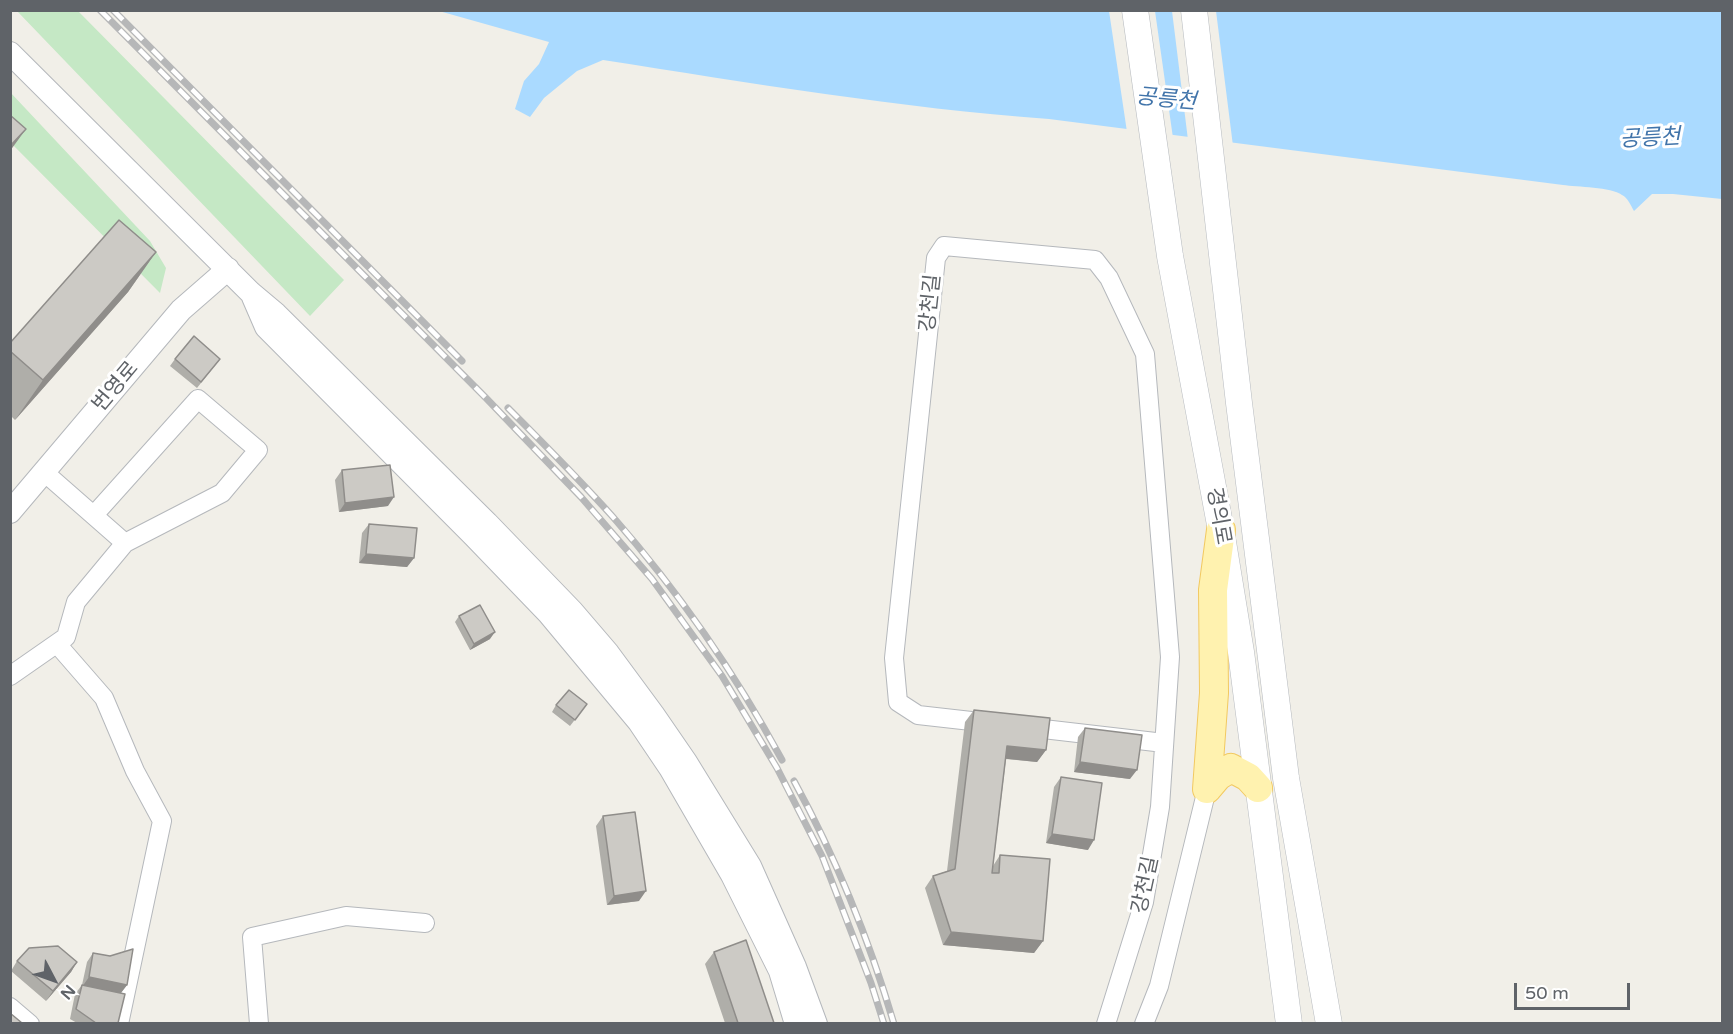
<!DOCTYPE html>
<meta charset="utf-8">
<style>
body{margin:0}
#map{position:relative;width:1733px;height:1034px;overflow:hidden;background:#f1efe8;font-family:"Varela Round",sans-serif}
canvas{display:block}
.frame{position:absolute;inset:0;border:12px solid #5f6368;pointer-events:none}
.north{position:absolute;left:24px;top:950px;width:60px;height:60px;-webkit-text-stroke:4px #fff;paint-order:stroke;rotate:131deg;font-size:16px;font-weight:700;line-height:24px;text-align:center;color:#5f6368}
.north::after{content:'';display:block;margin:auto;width:21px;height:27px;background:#5f6368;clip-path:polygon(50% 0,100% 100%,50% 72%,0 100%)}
.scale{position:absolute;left:1514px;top:983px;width:116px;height:27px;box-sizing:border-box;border:3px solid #5f6368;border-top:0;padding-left:8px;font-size:18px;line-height:21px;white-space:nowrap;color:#5f6368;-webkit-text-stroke:4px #fff;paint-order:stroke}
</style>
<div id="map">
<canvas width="1733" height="1034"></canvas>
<div class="frame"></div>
<div class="north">N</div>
<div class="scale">50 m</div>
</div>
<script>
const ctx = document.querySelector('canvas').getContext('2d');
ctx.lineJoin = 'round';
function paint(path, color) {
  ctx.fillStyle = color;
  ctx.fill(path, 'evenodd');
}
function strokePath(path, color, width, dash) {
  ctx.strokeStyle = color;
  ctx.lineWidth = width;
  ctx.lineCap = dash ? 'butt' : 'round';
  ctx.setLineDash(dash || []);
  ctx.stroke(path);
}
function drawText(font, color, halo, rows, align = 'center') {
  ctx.font = font + ' "Varela Round","Noto Sans KR",sans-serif';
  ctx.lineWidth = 6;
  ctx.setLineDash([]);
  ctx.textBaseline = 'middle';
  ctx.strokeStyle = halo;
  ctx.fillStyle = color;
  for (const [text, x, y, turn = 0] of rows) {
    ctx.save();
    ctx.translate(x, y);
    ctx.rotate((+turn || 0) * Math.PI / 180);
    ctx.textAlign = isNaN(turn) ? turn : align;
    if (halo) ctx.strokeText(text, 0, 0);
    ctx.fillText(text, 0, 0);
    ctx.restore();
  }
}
const green = new Path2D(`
 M17,11H78L344,280L310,316Z
 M10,92L150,241L166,268L160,293L11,143Z`);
const water = new Path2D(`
 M439,11H1722V199L1673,194H1652L1634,211C1631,206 1628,198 1622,195C1611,187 1577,187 1563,185L1049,119C899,108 751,83 603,60L577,71L544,98L530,117L515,109L524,81L539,64L549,42Z`);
const pier = new Path2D(`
 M1109,11H1155L1173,138L1127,132Z
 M1172,11H1216L1233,146L1188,140Z`);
const minor = new Path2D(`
 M44,472L125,543L222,493L258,450L198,399L94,515
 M57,644L104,698L135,771L162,821L119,1024
 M10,676L66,637L76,602L125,543
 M989,723L918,715L898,702L894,658L936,258L944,246L1095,260L1109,278L1145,354L1170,657L1160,807L1144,902L1106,1024
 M1026,727L1164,743
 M10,1007L30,1024
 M259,1024L252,937L346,916L425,923
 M1144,1024L1159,986L1207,789`);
const tertiary = new Path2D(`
 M10,53L251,293L276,314L487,523L572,611L608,653L653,714L686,762L750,866L795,967L816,1024
 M253,297L266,327L474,536L549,614L639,722L670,768L732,875L780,971L796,1024
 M10,512L181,310L228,269`);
const secondary = new Path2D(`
 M1135,10L1170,256L1221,530L1241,652L1289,1024
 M1194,10L1239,403L1286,778L1329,1024`);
const primary = new Path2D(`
 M1207,789L1214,693L1213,590L1221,530
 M1207,789L1218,776L1231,768L1248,777L1258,788`);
const rail = new Path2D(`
 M100,10L486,398L581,497L652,579L722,676L777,768L822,856L871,983L884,1024
 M113,10L462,361
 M508,408C544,444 579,479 613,517C678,591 735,673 782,760
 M794,781C836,858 869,939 894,1024`);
const wall = new Path2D(`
 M156,252L128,292L15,420L10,415V343Z
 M175,359H220L197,388L170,366Z
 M342,470L388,506L339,512L335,480Z
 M369,524L414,558L407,567L359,563L362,533Z
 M459,616L490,639L470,650L455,622Z
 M587,704L570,726L552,712L556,705Z
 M974,710L1046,750L1037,762L1006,759L993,866L1000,855L1043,941L1034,953L943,945L925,888L933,876L947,871L965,722Z
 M1085,728L1130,779L1074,772L1078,737Z
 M1061,777L1088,850L1046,843L1054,787Z
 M603,816L639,901L607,905L596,826Z
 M714,952L774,1023H725L705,964Z
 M93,953L127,985L121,993L118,1023H77L70,1019L75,994L82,985L87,962Z
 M17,961L77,962L71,972L46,1001L11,971Z`);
const shadedWall = new Path2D(`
 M26,129L10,151V146Z
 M156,252L128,292L15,420L43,380Z
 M394,497L388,506L339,512L345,503Z
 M366,554L414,558L407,567L359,563Z
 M495,632L490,639L470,650L474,644Z
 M1007,746L1046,750L1037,762L999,758Z
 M1080,762L1137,770L1130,779L1074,772Z
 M1052,834L1094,840L1088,850L1046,843Z
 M646,891L639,901L607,905L614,896Z
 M951,932L1043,941L1034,953L943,945Z
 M77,962L71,972L46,1001L53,991Z
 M89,977L127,985L120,994L82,987Z`);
const building = new Path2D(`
 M10,115L26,129L10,146Z
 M119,220L156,252L43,380L10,351V343Z
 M194,336L220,359L201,382L175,359Z
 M390,465L394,497L345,503L342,470Z
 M369,524L417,528L414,558L366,554Z
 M480,605L495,632L474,644L459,616Z
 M569,690L587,704L575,720L556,705Z
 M974,710L1050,718L1046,750L1007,746L992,873H999L1000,855L1050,859L1043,941L951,932L933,876L955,869Z
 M1085,728L1142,735L1137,770L1080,762Z
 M1061,777L1102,783L1094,840L1052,834Z
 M635,812L646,891L614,896L603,816Z
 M746,940L774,1023H738L714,952Z
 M58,946L77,962L53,991L17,961L29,948Z
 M133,949L127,985L89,977L93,953L110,956Z
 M82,985L125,994L118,1023H96L76,1009Z
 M10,1013L22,1023H10Z`);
const streetNames = [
 ["강천길",931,303,-84],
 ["번영로",116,387,-50],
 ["경의로",1218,516,80],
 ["강천길",1146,885,-78]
];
const waterNames = [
 ["공릉천",1166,100,5],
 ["공릉천",1650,139,-3]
];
paint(green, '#c5e8c5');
paint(water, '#aadaff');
paint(pier, '#f1efe8');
strokePath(minor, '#b5b8bc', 20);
strokePath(tertiary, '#b5b8bc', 24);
strokePath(secondary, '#b6babf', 27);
strokePath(primary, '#f2c960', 30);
strokePath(minor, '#fff', 18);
strokePath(tertiary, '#fff', 22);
strokePath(secondary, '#fff', 26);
strokePath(primary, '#fff2af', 28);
strokePath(rail, '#b6b7b8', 7);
strokePath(rail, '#fff', 4.5, [14]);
paint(wall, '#afaea9');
paint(shadedWall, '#8f8d8a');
paint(building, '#cccac5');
strokePath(building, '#8f8d8a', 1.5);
drawText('21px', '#5f6368', '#fff', streetNames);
drawText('italic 22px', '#4174aa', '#fff', waterNames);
</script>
